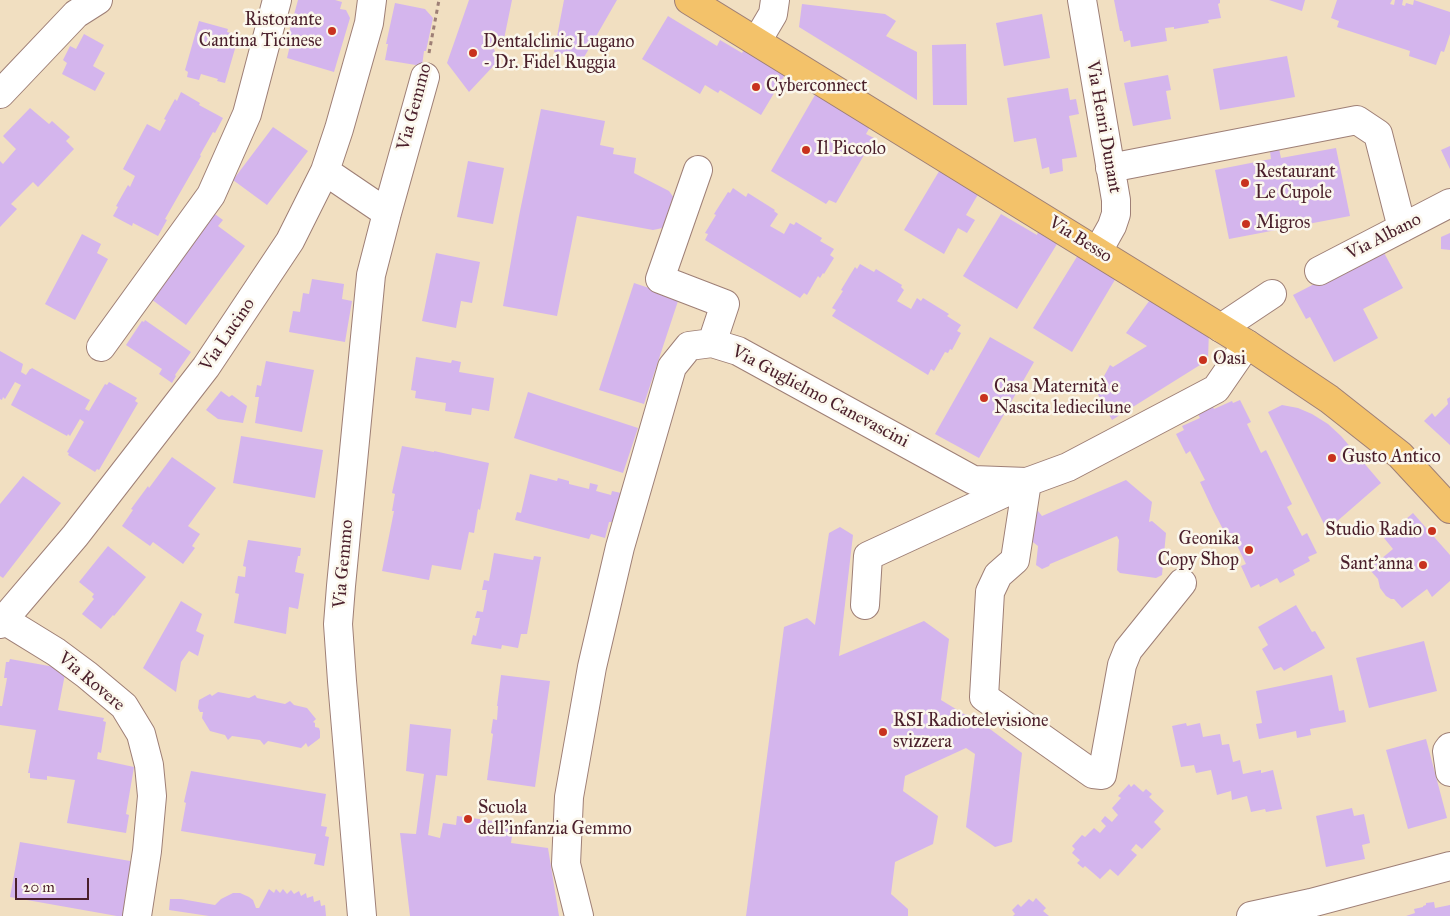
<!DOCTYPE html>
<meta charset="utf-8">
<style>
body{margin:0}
#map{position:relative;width:1450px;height:916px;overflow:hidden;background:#f1dfc1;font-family:"IM FELL Great Primer",serif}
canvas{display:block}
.scale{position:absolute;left:15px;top:878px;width:74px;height:22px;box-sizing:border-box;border:2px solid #4a1f2b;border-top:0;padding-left:6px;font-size:15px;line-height:18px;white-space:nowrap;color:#4a1f2b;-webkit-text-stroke:4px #fbf7ec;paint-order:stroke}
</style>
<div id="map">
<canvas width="1450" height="916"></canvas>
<div class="scale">20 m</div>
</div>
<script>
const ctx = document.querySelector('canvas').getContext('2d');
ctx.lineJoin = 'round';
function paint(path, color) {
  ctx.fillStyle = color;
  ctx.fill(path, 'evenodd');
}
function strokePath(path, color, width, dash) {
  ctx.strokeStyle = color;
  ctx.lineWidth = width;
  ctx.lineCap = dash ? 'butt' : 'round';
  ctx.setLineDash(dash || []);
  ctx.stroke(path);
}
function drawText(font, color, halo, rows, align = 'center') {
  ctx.font = font + ' "IM FELL Great Primer",serif';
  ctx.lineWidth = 5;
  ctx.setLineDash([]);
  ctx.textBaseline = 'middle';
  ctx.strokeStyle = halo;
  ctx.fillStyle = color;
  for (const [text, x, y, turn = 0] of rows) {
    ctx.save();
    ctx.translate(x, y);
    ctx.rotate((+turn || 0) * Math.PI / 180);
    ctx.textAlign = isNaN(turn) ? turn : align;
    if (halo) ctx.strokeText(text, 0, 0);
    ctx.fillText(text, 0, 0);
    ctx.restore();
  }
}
const building = new Path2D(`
 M298,0H335L342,2L340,9L346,10L350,18L334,72L287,58L291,41L287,40Z
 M469,0H512L504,39L492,45L499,60L469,92L447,63Z
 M564,0H617L583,59L554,52Z
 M1114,0H1220V3L1218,4L1221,18L1208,20L1209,23L1174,29V27L1165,28L1167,41L1131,47L1130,40L1124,42L1122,31H1120Z
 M1269,0H1305L1302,11Z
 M1337,0H1392L1390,4L1394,5L1395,0H1403L1402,5L1405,6L1406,3L1413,5L1414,0L1450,12V34L1444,52L1441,51L1436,65L1409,56L1410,51L1337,27L1339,21L1331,18Z
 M395,3L425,9L433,18L426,51H424L422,66L385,60L388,44H386Z
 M802,4L885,14L896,21L886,36L917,52V100L799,27Z
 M1042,14L1050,58L1004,66L996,23Z
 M668,16L717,46L720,40L742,53L745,48L786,73L761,115L720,90L718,93L705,85L700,94L642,59Z
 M199,21L228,29L227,32L239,35L225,83L217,81L218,79L201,74L199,80L187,77L188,72L185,70Z
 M84,34L104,45L93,66L105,73L95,91L62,74L67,63L63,60L70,46L76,49Z
 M966,44L967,105H933L932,45Z
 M1287,56L1295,97L1220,110L1213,69Z
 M1168,75L1171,90L1166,91L1171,119L1133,126L1124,83Z
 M1068,88L1070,100L1076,99L1079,114L1069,116L1077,157L1062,159L1063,171L1050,174L1049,167L1042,169L1036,138L1014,142L1007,98Z
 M181,92L200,103L199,105L223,118L215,133L213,132L200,155L201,156L165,219L167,220L158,236L133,223L132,226L113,216L118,207L116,206L128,185L130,187L135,176L123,169L147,124L160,131L166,120L164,119L175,99L177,101Z
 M815,95L870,127L866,134L874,138L836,203L829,200L826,204L771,171Z
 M30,108L49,124L52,121L70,137L66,141L74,149L38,187L33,182L11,204L17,209L0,227V161L3,164L16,149L3,136Z
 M541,109L605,121L600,145L614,148L613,154L636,158L634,173L669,191L674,198L666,227L658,229L653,230L577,216L557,316L503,306L519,216Z
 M273,127L308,151L267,205L233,180Z
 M1450,146V169L1441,150Z
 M1336,148L1350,216L1229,239L1215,170L1271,159L1270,151L1279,149L1281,158Z
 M468,161L504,168L493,224L457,217Z
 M941,168L980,191L966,215L975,220L967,233L958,228L944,254L904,230Z
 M733,188L746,197L748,193L775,210L774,211L778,214L770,226L784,234L790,223L794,225L796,222L822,238L820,241L834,249L830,255L834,258L824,274L823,273L820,278L818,276L807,295L804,293L800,298L705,240L708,234L705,233L716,215L714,214L728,192L730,193Z
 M208,209L223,220L218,226L245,246L186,325L147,296Z
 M1001,214L1037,235L1038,232L1057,244L1017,309L963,276Z
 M1450,233V250L1441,249V237Z
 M82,234L101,244L97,253L108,259L75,320L45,304Z
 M1382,249L1403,288L1363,309L1378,338L1334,362L1310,317L1306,319L1293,295Z
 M436,253L480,262L472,303L461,301L456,328L422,321Z
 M1078,255L1116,278L1072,352L1033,328Z
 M860,264L874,272L876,269L902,285L901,287L904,290L897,301L911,309L917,298L921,301L923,298L949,314L947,316L961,325L957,331L961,333L952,350L950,349L948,353L945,352L934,371L931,369L928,375L832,316L836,310L832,308L843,291L841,290L855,267L857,269Z
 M312,279L344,284L342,299L352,301L345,342L289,332L293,311L300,312L303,293L309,294Z
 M634,283L679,298L644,404L599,390Z
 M1152,297L1209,330L1208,360L1112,420L1096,391L1110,365L1113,367L1147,346L1126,333Z
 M145,320L191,352L175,375L176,376L172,383L159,374L162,369L126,345L142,321L144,322Z
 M990,337L1034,362L979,458L935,434Z
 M0,351L23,364L21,372L26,375L30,369H31L32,368L90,400L85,409L89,411L105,384L107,385L109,382L137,398L135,401L138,403L99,470L97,469L95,472L68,455L69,453L67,452L84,422L80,419L70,436L68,434L67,436L11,405L21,385L15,382L5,399L3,397L2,400L0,399Z
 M416,357L451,363L452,360L461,362L459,372L494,378L489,411L472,408L471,415L445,411L446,403L415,398L416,391L411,390Z
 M266,361L314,370L302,432L255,423L259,397H255L257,385L261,386Z
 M221,391L229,397L232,395L247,406L243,423L218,419L206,410Z
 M528,392L638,428L623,473L514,438Z
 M1450,397V445L1424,421L1432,413L1435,417L1448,404L1447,399Z
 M1240,400L1251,422L1247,424L1261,453L1266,450L1292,504L1287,507L1302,536L1307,533L1317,553L1308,557L1310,561L1293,570L1295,575L1280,583L1277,578L1260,587L1259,584L1251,588L1241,566L1246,564L1232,535L1227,537L1213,510L1200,482L1205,480L1190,451L1186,454L1176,434L1184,430L1182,426L1200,418L1197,412L1212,405L1214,409L1232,401L1233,403Z
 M1282,405L1298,408L1312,414L1328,424L1341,436L1381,483L1327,530L1268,412Z
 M241,436L323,450L315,498L233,483Z
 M402,446L434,452V451L489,463L480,510L478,509L474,533L469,532L461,570L432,565L429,580L382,571L394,511H392L395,494L392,493Z
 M172,457L216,488L188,526L200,534L192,546L195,548L183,564L153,542L150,546L122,526L133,510L131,509L148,486L149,488Z
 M530,474L557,481L558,478L569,481V484L589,489L590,483L598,485L596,491L611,495L612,491L621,493L613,522H609L605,538L591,534L589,539L515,520L517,512L521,513Z
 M23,476L61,503L3,578L0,576V504Z
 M1126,480L1152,502L1149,522L1152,521L1166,533L1162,575L1156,578L1120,573L1117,570L1119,540L1117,536L1050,564L1049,566L1042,569L1036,565L1038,546L1025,536L1027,516L1038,511L1042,516Z
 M1413,513L1450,555V581L1432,597L1427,589L1402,608L1394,599H1391L1386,596L1380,588L1378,579L1369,569L1393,549L1384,538Z
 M840,527L853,535L839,656L924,621L949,639L941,700L964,714L974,717L1022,753L1012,842L995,847L966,827L975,754L966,748L905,776L903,791L938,816L933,844L895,862L891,894L908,909V916H746L784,627L807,618L815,625L829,533Z
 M248,540L301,548L300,556H298L295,572L304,574L298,609L289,607L286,634L234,623L239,594L235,593L238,576L245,577L246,567L243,566Z
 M108,546L146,577L114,616L113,615L101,629L82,614L94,599L92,597L94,594L79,582Z
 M494,553L533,560L534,556L541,557L527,634H521L518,648L502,645L501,649L471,644L473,635L476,636L480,618H475L477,611L483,612L487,590H482L484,580L489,581Z
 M181,601L202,614L196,631L204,635L198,656L189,651L181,662L176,692L143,668Z
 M1296,605L1312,632L1315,631L1325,648L1284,671L1281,667L1274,670L1262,649L1268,645L1258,627Z
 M1424,641L1437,691L1369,708L1356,658Z
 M10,659L66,669L58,710L104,718L103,721L106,722L101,753L98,752L97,759L134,767L126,814L129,815L126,833L67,823L75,780L47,776V780L30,778V773H28L36,730L0,725V706H2L7,678H4L6,662H9Z
 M501,675L550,681L535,787L487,780L493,734L491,733L493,719L497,720L498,706H497Z
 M1332,675L1339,711L1344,710L1346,722L1310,729L1311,735L1297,738L1296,731L1259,739L1256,724L1262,723L1256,691Z
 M218,692L249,698L255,695L257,698L285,704L290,701L294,705L307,708L316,719L313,722L315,723V727L319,728L320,731V738L308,747L306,743L301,748L268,741L264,745L260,740L232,736L228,740L225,735L210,731L202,718L203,712H200L198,708L199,700L210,694L212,696Z
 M1186,723L1187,726L1200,723L1203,737L1220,734L1222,745L1229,744L1233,762L1240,760L1243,774L1261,770V773L1273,770L1282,809L1266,812L1265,809L1251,812L1247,796L1232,800L1231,791L1217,795L1211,770L1196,773L1194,765L1181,767L1172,726Z
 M410,724L451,729L447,776L436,775L428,835L440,838L443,823L456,825L457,816L501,822L499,828L513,829L511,843L548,848L559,916H410L400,833L416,834L424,774L406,771Z
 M1426,739L1447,818L1408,829L1386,750Z
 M191,771L326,794L321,826L327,827L325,836L329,837L324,866L314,864L316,854L181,831L186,803L184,802Z
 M1129,784L1131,787L1134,784L1143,792L1146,789L1152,794L1149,797L1164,811L1154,822L1161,829L1142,849L1136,844L1131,850L1137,855L1118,876L1110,869L1100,879L1085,866L1083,868L1077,863L1080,860L1072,853L1075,849L1072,846L1082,835L1085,837L1094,828L1100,833L1106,826L1101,821L1105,816L1112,822L1118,815L1112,808L1121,798L1118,796Z
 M1352,808L1354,816L1364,814L1370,843L1362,845L1365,859L1326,867L1316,816Z
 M20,842L136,862L126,916H117L10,897Z
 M269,889L274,893L276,889L280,893L283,889L287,894L291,890L294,894L299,891L301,896L306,893L307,898L313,896L314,902L320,900L321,906L325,905L326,916H209L169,910L170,899H181L215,905L221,899L233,893H240L249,897L253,900L256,908H259Z
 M1036,898L1046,908L1043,911L1049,916H1013L1015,914L1012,910L1018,904L1021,907L1029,899L1033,902Z
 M1434,902L1435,908L1450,905V916H1406L1415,913L1414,909L1423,907V906L1426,905V903Z`);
const path = new Path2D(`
 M429,53L439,0`);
const minor = new Path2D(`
 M1082,0L1116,200V214L1112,226L1098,251
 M757,41L773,14L775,0
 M0,94L76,14L98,0
 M1110,168L1357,120L1378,134L1402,228
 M698,170L660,279L725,304L712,343
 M325,171L387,213
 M1319,271L1450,203
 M1221,328L1272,294
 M101,347L211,195L247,114L277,0
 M1027,482L1015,560L998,575L990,592L984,697L1093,774L1102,775L1122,665L1128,650L1182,583
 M865,605L868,556L1024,484
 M4,620L56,652L87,675L124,706L141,734L149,765L152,796L147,851L137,916
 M0,624L75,536L206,367L290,241L325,171L339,129L369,23L372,0
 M1450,747L1447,751L1450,772
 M362,916L342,681L338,624L341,586L371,275L387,213L425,77
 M579,916L566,864L569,797L592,667L620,547L672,367L689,346L712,343L738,351L973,480L1027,482L1068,467L1216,389L1247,344
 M1251,916L1311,903L1450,866`);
const major = new Path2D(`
 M689,0L1247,344L1329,399L1400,455L1450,509`);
const markers = [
 [332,31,5,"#c8321e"],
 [473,53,5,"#c8321e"],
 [756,87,5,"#c8321e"],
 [806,150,5,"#c8321e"],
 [1245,183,5,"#c8321e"],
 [1246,224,5,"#c8321e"],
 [1203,360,5,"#c8321e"],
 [984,398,5,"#c8321e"],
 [1332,458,5,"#c8321e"],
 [1432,531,5,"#c8321e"],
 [1249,550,5,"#c8321e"],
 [1423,565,5,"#c8321e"],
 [883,732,5,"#c8321e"],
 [468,819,5,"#c8321e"]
];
const poiNames = [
 ["Ristorante",322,21,"right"],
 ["Cantina Ticinese",322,42,"right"],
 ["Dentalclinic Lugano",483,43],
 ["- Dr. Fidel Ruggia",483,64],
 ["Cyberconnect",766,87],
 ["Il Piccolo",816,150],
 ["Restaurant",1255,173],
 ["Le Cupole",1255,194],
 ["Migros",1256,224],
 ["Oasi",1213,360],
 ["Casa Maternità e",994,388],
 ["Nascita lediecilune",994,409],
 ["Gusto Antico",1342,458],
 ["Studio Radio",1422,531,"right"],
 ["Geonika",1239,540,"right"],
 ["Copy Shop",1239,561,"right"],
 ["Sant'anna",1413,565,"right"],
 ["RSI Radiotelevisione",893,722],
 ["svizzera",893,743],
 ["Scuola",478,809],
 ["dell'infanzia Gemmo",478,830]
];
const streetNames = [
 ["Via Gemmo",415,107,-75],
 ["Via Henri Dunant",1103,127,80],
 ["Via Albano",1384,237,-27],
 ["Via Besso",1080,240,32],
 ["Via Lucino",228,335,-56],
 ["Via Guglielmo Canevascini",820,397,28],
 ["Via Gemmo",344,564,-85],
 ["Via Rovere",91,682,40]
];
paint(building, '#d4b5ed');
strokePath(minor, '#9e7f76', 30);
strokePath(major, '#9e7f76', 30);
strokePath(path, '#9e7f76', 3, [4, 4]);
strokePath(minor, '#fff', 28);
strokePath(major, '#f3c26a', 28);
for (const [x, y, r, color] of markers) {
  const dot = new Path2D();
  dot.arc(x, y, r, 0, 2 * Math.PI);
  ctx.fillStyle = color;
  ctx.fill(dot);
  strokePath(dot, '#fbf7ec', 2);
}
drawText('18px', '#4a1f2b', '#fbf7ec', poiNames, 'left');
drawText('18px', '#4a1f2b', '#fbf7ec', streetNames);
</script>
